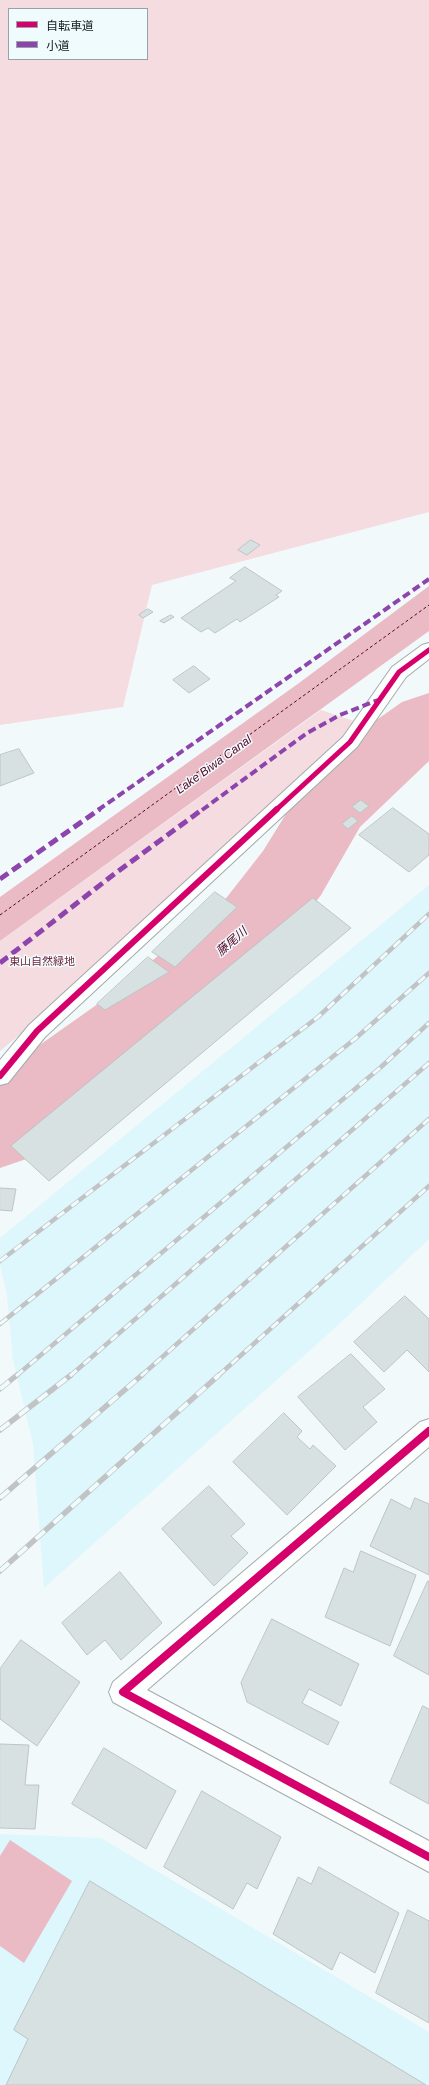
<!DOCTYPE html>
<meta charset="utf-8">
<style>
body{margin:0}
#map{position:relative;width:429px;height:2085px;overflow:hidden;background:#f2f9fa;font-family:Helvetica,"Noto Sans JP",sans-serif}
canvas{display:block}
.legend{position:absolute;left:8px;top:8px;width:140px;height:52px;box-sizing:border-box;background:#effbfd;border:1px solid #97a3a5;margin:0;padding:5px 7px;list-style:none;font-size:12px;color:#131e20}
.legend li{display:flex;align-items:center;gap:8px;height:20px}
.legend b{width:20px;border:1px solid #97a3a5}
</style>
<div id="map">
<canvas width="429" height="2085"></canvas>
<ul class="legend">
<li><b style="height:5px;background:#d6006c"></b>自転車道</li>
<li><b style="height:5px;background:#8e44ad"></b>小道</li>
</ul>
</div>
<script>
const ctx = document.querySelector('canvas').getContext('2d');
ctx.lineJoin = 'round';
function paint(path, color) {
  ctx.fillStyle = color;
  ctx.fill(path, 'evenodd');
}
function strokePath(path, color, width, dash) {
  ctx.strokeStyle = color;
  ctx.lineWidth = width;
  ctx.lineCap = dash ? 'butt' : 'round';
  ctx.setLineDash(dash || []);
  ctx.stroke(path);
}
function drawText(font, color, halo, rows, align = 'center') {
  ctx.font = font + ' Helvetica,"Noto Sans JP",sans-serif';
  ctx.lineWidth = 3;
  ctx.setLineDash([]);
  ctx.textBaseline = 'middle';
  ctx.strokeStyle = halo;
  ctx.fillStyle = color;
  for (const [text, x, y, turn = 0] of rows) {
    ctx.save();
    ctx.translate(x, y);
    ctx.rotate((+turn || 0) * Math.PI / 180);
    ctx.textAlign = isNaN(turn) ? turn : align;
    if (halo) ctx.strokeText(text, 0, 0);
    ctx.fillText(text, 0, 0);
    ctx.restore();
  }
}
const built = new Path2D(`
 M429,885V1239L336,1327L44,1588L33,1444L13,1360L7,1296L0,1264V1238Z
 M0,1834L101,1838L429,2032V2085H0Z`);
const green = new Path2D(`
 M0,0H429V512L152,585L123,707L0,725ZM9,9H147V59H9Z
 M321,710L360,723L155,924L0,1051V941Z`);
const water = new Path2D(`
 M429,586V631L0,941V897L299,683Z
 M10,1840L72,1881L24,1963L0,1946V1856Z`);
const river = new Path2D(`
 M429,693V761L360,827L321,895L278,952L164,1051L40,1144L32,1157L0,1168V1073L102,1001L220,906L263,851L304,785L368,726L402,702Z`);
const ferry = new Path2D(`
 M0,915L429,605`);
const building = new Path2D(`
 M251,540L260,545L247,555L238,550Z
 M245,567L282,591L276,595L279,597L240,622L237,619L215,633L208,628L201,632L181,618L236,581L230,578Z
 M148,609L153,612L143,618L139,615Z
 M171,615L174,617L164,623L160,621Z
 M194,666L210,679L189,693L173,680Z
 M19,749L34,773L0,786V755Z
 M361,800L369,806L360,813L352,807Z
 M393,808L429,834V855L409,872L359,835Z
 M352,816L358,821L348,829L342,824Z
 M215,892L237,907L175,967L152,952Z
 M313,898L351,928L49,1181L11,1146Z
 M148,957L169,972L105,1010L97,1004Z
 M0,1188L16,1189L12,1211L0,1210Z
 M405,1296L429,1319V1372L407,1350L384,1372L354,1342Z
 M351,1354L385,1389L363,1407L377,1422L345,1450L298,1397Z
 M284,1413L302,1431L297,1437L310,1449L313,1445L336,1466L287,1515L233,1462Z
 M209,1486L245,1524L231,1536L248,1553L214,1586L162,1529Z
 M415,1498L429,1504V1575L370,1546L391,1499L410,1509Z
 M361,1551L416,1575L390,1646L325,1617L344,1568L353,1572Z
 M120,1572L162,1623L121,1660L105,1640L87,1655L62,1623Z
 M428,1581H429V1675L394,1656Z
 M272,1619L359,1664L341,1706L309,1689L302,1703L339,1722L328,1745L247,1702L241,1683Z
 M21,1640L80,1682L37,1746L0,1719V1669Z
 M423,1706L429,1709V1804L390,1783Z
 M0,1744L29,1745L25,1785H39L35,1829L0,1828Z
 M104,1748L176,1791L146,1849L72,1804Z
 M202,1791L281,1837L257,1889L247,1883L233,1909L164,1867Z
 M319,1867L399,1913L375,1973L340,1952L332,1970L273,1934L298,1877L311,1884Z
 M90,1881L426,2085H6L28,2039L14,2030Z
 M408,1910L429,1921V2023L376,1993Z`);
const minor = new Path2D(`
 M429,643V659L406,677L357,747L45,1037L8,1083L0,1085V1060L29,1025L343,737L392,667L422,645Z
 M429,1419V1447L147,1690L429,1841V1872L113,1702L109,1692L113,1682L420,1422Z`);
const railFar1 = new Path2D(`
 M0,1261L318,1017L429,914
 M0,1324L356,1038L429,973
 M16,1376L381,1067L429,1023
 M70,1376L429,1063
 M141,1376L429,1119
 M218,1376L429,1186`);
const rail = new Path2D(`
 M0,1389L17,1375
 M0,1430L71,1375
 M0,1498L142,1375
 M0,1571L219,1375`);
const quietFar1 = new Path2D(`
 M98,810L429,579
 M202,810L307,733L340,715L378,700`);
const quiet = new Path2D(`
 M0,879L100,809
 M0,963L113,875L203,809`);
const cyclewayFar2 = new Path2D(`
 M276,810L350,742L399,672L429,650`);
const cyclewayFar1 = new Path2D(`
 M0,1076L37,1031L277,809`);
const cycleway = new Path2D(`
 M429,1431L123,1692L429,1857`);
const parkNames = [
 ["東山自然緑地",42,962]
];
const waterNames = [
 ["Lake Biwa Canal",214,765,-36],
 ["藤尾川",232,942,-41]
];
paint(built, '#ddf7fc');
paint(green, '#f4dce1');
paint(water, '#eabbc5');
paint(river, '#eabbc5');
strokePath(ferry, '#590525', 1, [3, 2.5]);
paint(building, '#d7e1e2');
strokePath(building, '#bcc5c7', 1);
strokePath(minor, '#a3abad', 2);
paint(minor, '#fdfefe');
strokePath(railFar1, '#c2c3c4', 4.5);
strokePath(rail, '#c2c3c4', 5.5);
strokePath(railFar1, '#effbfd', 3, [9]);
strokePath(rail, '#effbfd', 4, [12]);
strokePath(quietFar1, '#8e44ad', 4, [8, 4]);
strokePath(quiet, '#8e44ad', 5, [10, 5]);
strokePath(cyclewayFar2, '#d6006c', 5);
strokePath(cyclewayFar1, '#d6006c', 6);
strokePath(cycleway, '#d6006c', 8);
drawText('11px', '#77263d', '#effbfd', parkNames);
drawText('italic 12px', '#590525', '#effbfd', waterNames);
</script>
